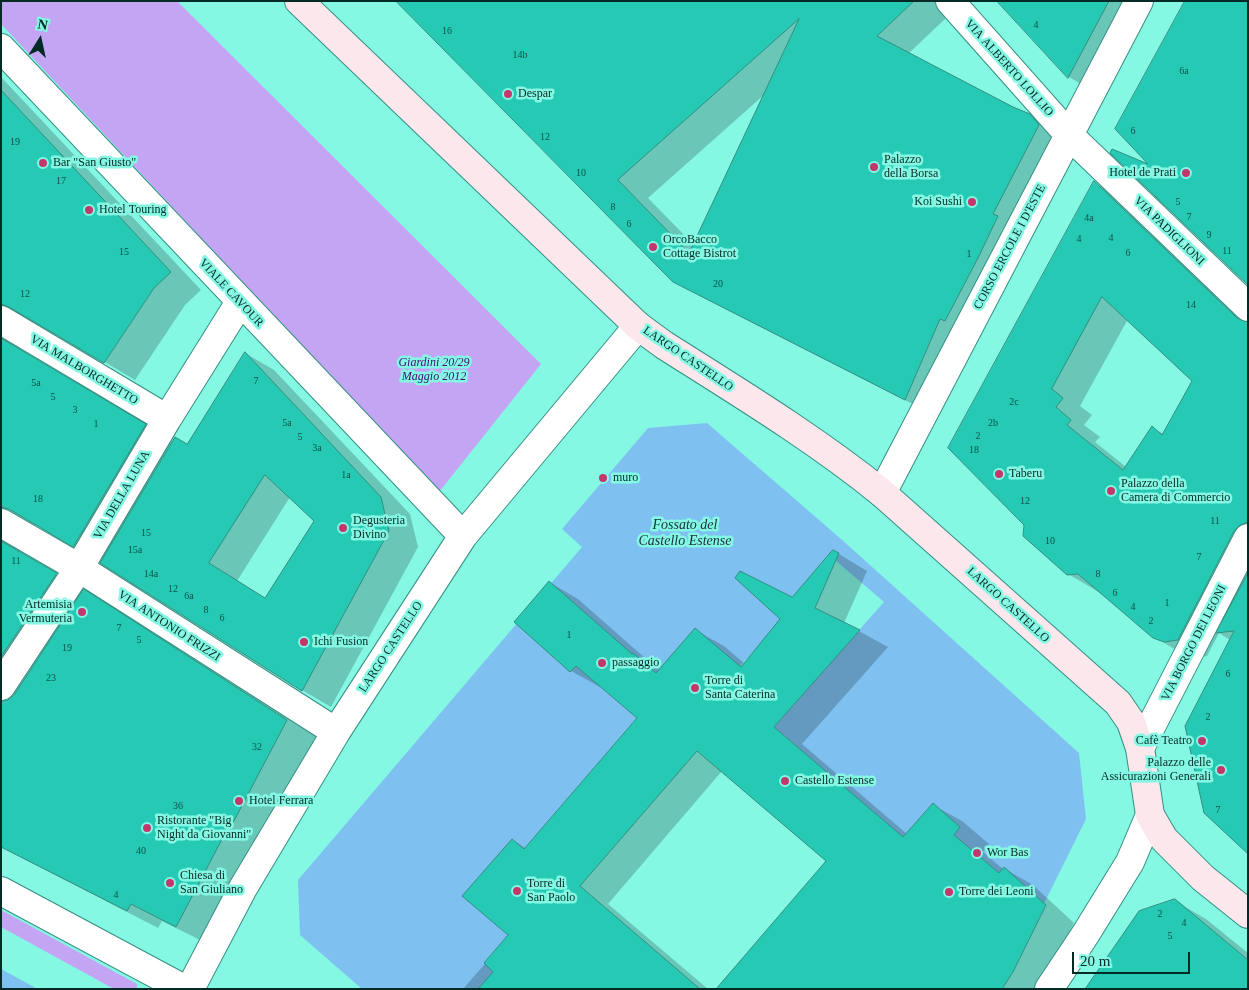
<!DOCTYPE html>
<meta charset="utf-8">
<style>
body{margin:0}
#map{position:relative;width:1249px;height:990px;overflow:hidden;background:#85f8e4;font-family:"Times New Roman",serif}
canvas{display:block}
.frame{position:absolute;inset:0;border:2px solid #032a25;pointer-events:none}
.north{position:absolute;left:15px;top:15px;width:50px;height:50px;-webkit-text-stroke:4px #85f8e4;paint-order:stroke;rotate:10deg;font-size:14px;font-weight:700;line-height:20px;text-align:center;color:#032a25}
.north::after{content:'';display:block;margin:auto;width:18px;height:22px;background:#032a25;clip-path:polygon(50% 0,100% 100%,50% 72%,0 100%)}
.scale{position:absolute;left:1072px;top:952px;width:118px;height:22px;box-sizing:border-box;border:2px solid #032a25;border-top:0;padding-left:6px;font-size:15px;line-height:18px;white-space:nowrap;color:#032a25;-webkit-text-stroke:4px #85f8e4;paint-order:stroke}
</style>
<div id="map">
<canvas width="1249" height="990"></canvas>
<div class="frame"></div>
<div class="north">N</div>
<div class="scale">20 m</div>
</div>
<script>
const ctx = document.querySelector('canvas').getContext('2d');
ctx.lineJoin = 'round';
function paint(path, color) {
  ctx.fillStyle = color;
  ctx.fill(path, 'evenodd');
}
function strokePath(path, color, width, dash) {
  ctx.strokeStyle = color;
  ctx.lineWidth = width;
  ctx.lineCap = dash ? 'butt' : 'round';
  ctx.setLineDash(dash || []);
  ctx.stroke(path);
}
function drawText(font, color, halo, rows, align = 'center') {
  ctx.font = font + ' "Times New Roman",serif';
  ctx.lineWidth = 5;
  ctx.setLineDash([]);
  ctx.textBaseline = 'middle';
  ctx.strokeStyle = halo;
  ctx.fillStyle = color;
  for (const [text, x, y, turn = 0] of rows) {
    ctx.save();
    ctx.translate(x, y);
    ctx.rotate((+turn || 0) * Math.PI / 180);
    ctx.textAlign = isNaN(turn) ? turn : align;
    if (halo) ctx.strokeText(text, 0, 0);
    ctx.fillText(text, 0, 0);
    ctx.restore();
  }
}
const green = new Path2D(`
 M1,1H177L541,364L439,492L1,24Z
 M1,910L137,984V989H114L1,927Z`);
const water = new Path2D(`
 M707,423L841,539L1079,753L1086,819L1011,970L1028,889L1004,867L999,873L954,835L960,827L933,803L903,837L774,727L804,692L755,650L740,666L656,673L633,653L602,688L637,718L524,849L512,839L463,896L508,935L484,963L513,989H362L300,935L298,880L582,547L562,529L648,428ZM829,555L884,602L830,663L776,615Z
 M1,969L34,987L35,989H1Z`);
const shadow = new Path2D(`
 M397,1H964L908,54L1029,115L1061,134L936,416L706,299L674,281ZM765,94L694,245L648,198Z
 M999,1H1149L1100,95L1069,77Z
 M1,77L201,290L185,305L135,380L39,323L34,322L25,323L16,338L18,346L24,353L173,442L188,445L245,353L274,370L410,514L418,547L331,707L302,690L102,562L41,526L32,524L25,526L16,542L18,549L24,556L115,609L318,738L208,944L162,921L158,928L1,847ZM290,497L316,521L266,599L237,581Z
 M1095,183L1124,199L1248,319V852L1230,640L1219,633L1207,656L1195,658L1183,654L1154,637L1100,591H1097L1068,574L1025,525L949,447ZM1128,319L1193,381L1164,434L1152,428L1126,467L1095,442L1100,437L1084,425L1092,415L1080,406Z
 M834,551L867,571L844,623L888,647L802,744L907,834L933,805L962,821L989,844L983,852L1004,870L1005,869L1033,885L1074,923L1041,989H718L827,861L722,771L608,904L708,989H463L510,935L512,840L527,849L639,718L601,686L600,687L571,671L549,582L578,599L654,666L660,670L695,630L724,646L745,664L782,619L792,598Z
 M1175,901L1206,919L1248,953V989Z`);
const building = new Path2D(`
 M396,1H914L877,36L1013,107L1030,114L1039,125L993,214L998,216L978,258L945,321L940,319L905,400L673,282ZM799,19L689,253L618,180Z
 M997,1H1109L1068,78Z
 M1185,1H1248V285L1110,153L1112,149L1148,164L1115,129Z
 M1,90L171,272L154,288L104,363L9,307L1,304Z
 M1094,181L1237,318L1248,322V522L1240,525L1234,531L1178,640L1164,642L1153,638L1078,574L1067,575L1023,536L1024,525L948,448ZM1102,297L1192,381L1162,435L1152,426L1123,470L1067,425L1071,420L1056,407L1063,398L1052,389Z
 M1,338L146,424L73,547L9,509L1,507Z
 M245,352L381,497L389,531L302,691L100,563L175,437L187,444ZM265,475L314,521L265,598L209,563Z
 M1,541L57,573L1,657Z
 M833,550L839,553L815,608L860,630L774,727L903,837L933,803L960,827L954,835L999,873L1004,867L1046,905L1013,972L1002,989H716L826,861L697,751L580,886L700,989H478L493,972L484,963L508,935L462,896L512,839L524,849L637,718L576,666L570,672L514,622L549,581L632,654L633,653L656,673L695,628L741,667L780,619L735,578L740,571L792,597Z
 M1248,573V854L1204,813L1185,726L1234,631L1216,633Z
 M84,589L287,720L235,819L220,843L176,927L131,904L127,911L1,847V701L8,700L14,695Z
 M1175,899L1248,960V989H1085L1139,911Z`);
const street = new Path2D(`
 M950,1L1069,135L1248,307
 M1,48L463,536
 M1,320L167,419
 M882,493L1139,1
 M1,523L79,568L336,732
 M1,686L79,568L167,419L240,302
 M1140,748L1248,538
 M1,891L184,989
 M190,989L243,888L336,732L463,536L638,326
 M1049,989L1085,935L1130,862L1150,815`);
const secondary = new Path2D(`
 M299,1L638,326L664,345C738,392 814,438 882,493L1118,703L1131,722L1140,748L1150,815L1164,839L1203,878L1248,914`);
const markers = [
 [508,94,5,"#c3376d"],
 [43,163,5,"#c3376d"],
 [874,167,5,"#c3376d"],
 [1186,173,5,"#c3376d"],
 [972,202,5,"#c3376d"],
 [89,210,5,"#c3376d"],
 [653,247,5,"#c3376d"],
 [999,474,5,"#c3376d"],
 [603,478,5,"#c3376d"],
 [1111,491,5,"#c3376d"],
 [343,528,5,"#c3376d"],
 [82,612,5,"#c3376d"],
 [304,642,5,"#c3376d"],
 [602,663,5,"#c3376d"],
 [695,688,5,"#c3376d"],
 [1202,741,5,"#c3376d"],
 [1221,770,5,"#c3376d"],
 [785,781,5,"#c3376d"],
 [239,801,5,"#c3376d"],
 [147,828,5,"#c3376d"],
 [977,853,5,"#c3376d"],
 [170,883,5,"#c3376d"],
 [517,891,5,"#c3376d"],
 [949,892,5,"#c3376d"]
];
const numberNames = [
 ["4",1036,25],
 ["16",447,31],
 ["14b",520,55],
 ["6a",1184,71],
 ["6",1133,131],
 ["12",545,137],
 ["19",15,142],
 ["10",581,173],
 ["17",61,181],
 ["5",1178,202],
 ["8",613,207],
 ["7",1189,217],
 ["4a",1089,218],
 ["6",629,224],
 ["9",1209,235],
 ["4",1111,238],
 ["4",1079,239],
 ["11",1227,251],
 ["15",124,252],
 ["6",1128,253],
 ["1",969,254],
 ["20",718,284],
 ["12",25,294],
 ["14",1191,305],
 ["7",256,381],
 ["5a",36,383],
 ["5",53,397],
 ["2c",1014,402],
 ["3",75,410],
 ["5a",287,423],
 ["2b",993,423],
 ["1",96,424],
 ["2",978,436],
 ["5",300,437],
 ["3a",317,448],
 ["18",974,450],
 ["1a",346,475],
 ["18",38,499],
 ["12",1025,501],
 ["11",1215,521],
 ["15",146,533],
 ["10",1050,541],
 ["15a",135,550],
 ["7",1199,557],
 ["11",16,561],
 ["14a",151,574],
 ["8",1098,574],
 ["12",173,589],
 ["6",1115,593],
 ["6a",189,596],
 ["1",1167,603],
 ["4",1133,607],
 ["8",206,610],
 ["6",222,618],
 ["2",1151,621],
 ["7",119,628],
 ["1",569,635],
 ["5",139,640],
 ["19",67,648],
 ["6",1228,674],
 ["23",51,678],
 ["2",1208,717],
 ["32",257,747],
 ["36",178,806],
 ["7",1218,810],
 ["40",141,851],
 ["4",116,895],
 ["2",1160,914],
 ["4",1184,923],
 ["5",1170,936]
];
const streetNames = [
 ["VIA ALBERTO LOLLIO",1009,68,48],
 ["VIA PADIGLIONI",1169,231,44],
 ["CORSO ERCOLE I D'ESTE",1010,247,-62],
 ["VIALE CAVOUR",231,293,47],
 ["LARGO CASTELLO",688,359,34],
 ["VIA MALBORGHETTO",84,370,31],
 ["VIA DELLA LUNA",122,495,-60],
 ["LARGO CASTELLO",1008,605,42],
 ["VIA ANTONIO FRIZZI",169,626,33],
 ["VIA BORGO DEI LEONI",1194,643,-63],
 ["LARGO CASTELLO",391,647,-57]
];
const poiNames = [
 ["Despar",518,94],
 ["Palazzo",884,160],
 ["della Borsa",884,174],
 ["Bar \"San Giusto\"",53,163],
 ["Hotel de Prati",1176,173,"right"],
 ["Koi Sushi",962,202,"right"],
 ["Hotel Touring",99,210],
 ["OrcoBacco",663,240],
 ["Cottage Bistrot",663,254],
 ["Taberu",1009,474],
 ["muro",613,478],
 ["Palazzo della",1121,484],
 ["Camera di Commercio",1121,498],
 ["Degusteria",353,521],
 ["Divino",353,535],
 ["Artemisia",72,605,"right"],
 ["Vermuteria",72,619,"right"],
 ["Ichi Fusion",314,642],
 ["passaggio",612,663],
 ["Torre di",705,681],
 ["Santa Caterina",705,695],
 ["Cafè Teatro",1192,741,"right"],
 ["Palazzo delle",1211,763,"right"],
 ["Assicurazioni Generali",1211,777,"right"],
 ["Castello Estense",795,781],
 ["Hotel Ferrara",249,801],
 ["Ristorante \"Big",157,821],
 ["Night da Giovanni\"",157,835],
 ["Wor Bas",987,853],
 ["Chiesa di",180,876],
 ["San Giuliano",180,890],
 ["Torre di",527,884],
 ["San Paolo",527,898],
 ["Torre dei Leoni",959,892]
];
const parkNames = [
 ["Giardini 20/29",434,363],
 ["Maggio 2012",434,377]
];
const waterNames = [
 ["Fossato del",685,525],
 ["Castello Estense",685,541]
];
paint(green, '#c3a5f4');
paint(water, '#7ec1f1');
paint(shadow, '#0003');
paint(building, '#25c9b4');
strokePath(building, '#348e80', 1);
strokePath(street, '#358f81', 30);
strokePath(secondary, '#358f81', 30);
strokePath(street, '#fff', 28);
strokePath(secondary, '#fce7ec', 28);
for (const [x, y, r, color] of markers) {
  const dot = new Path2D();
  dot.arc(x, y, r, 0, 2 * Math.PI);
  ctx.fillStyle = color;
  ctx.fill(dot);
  strokePath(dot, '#85f8e4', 2);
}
drawText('10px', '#0c5249', null, numberNames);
drawText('12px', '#032a25', '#85f8e4', streetNames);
drawText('12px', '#032a25', '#85f8e4', poiNames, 'left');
drawText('italic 12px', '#410c70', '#85f8e4', parkNames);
drawText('italic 14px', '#182c3b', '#85f8e4', waterNames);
</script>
